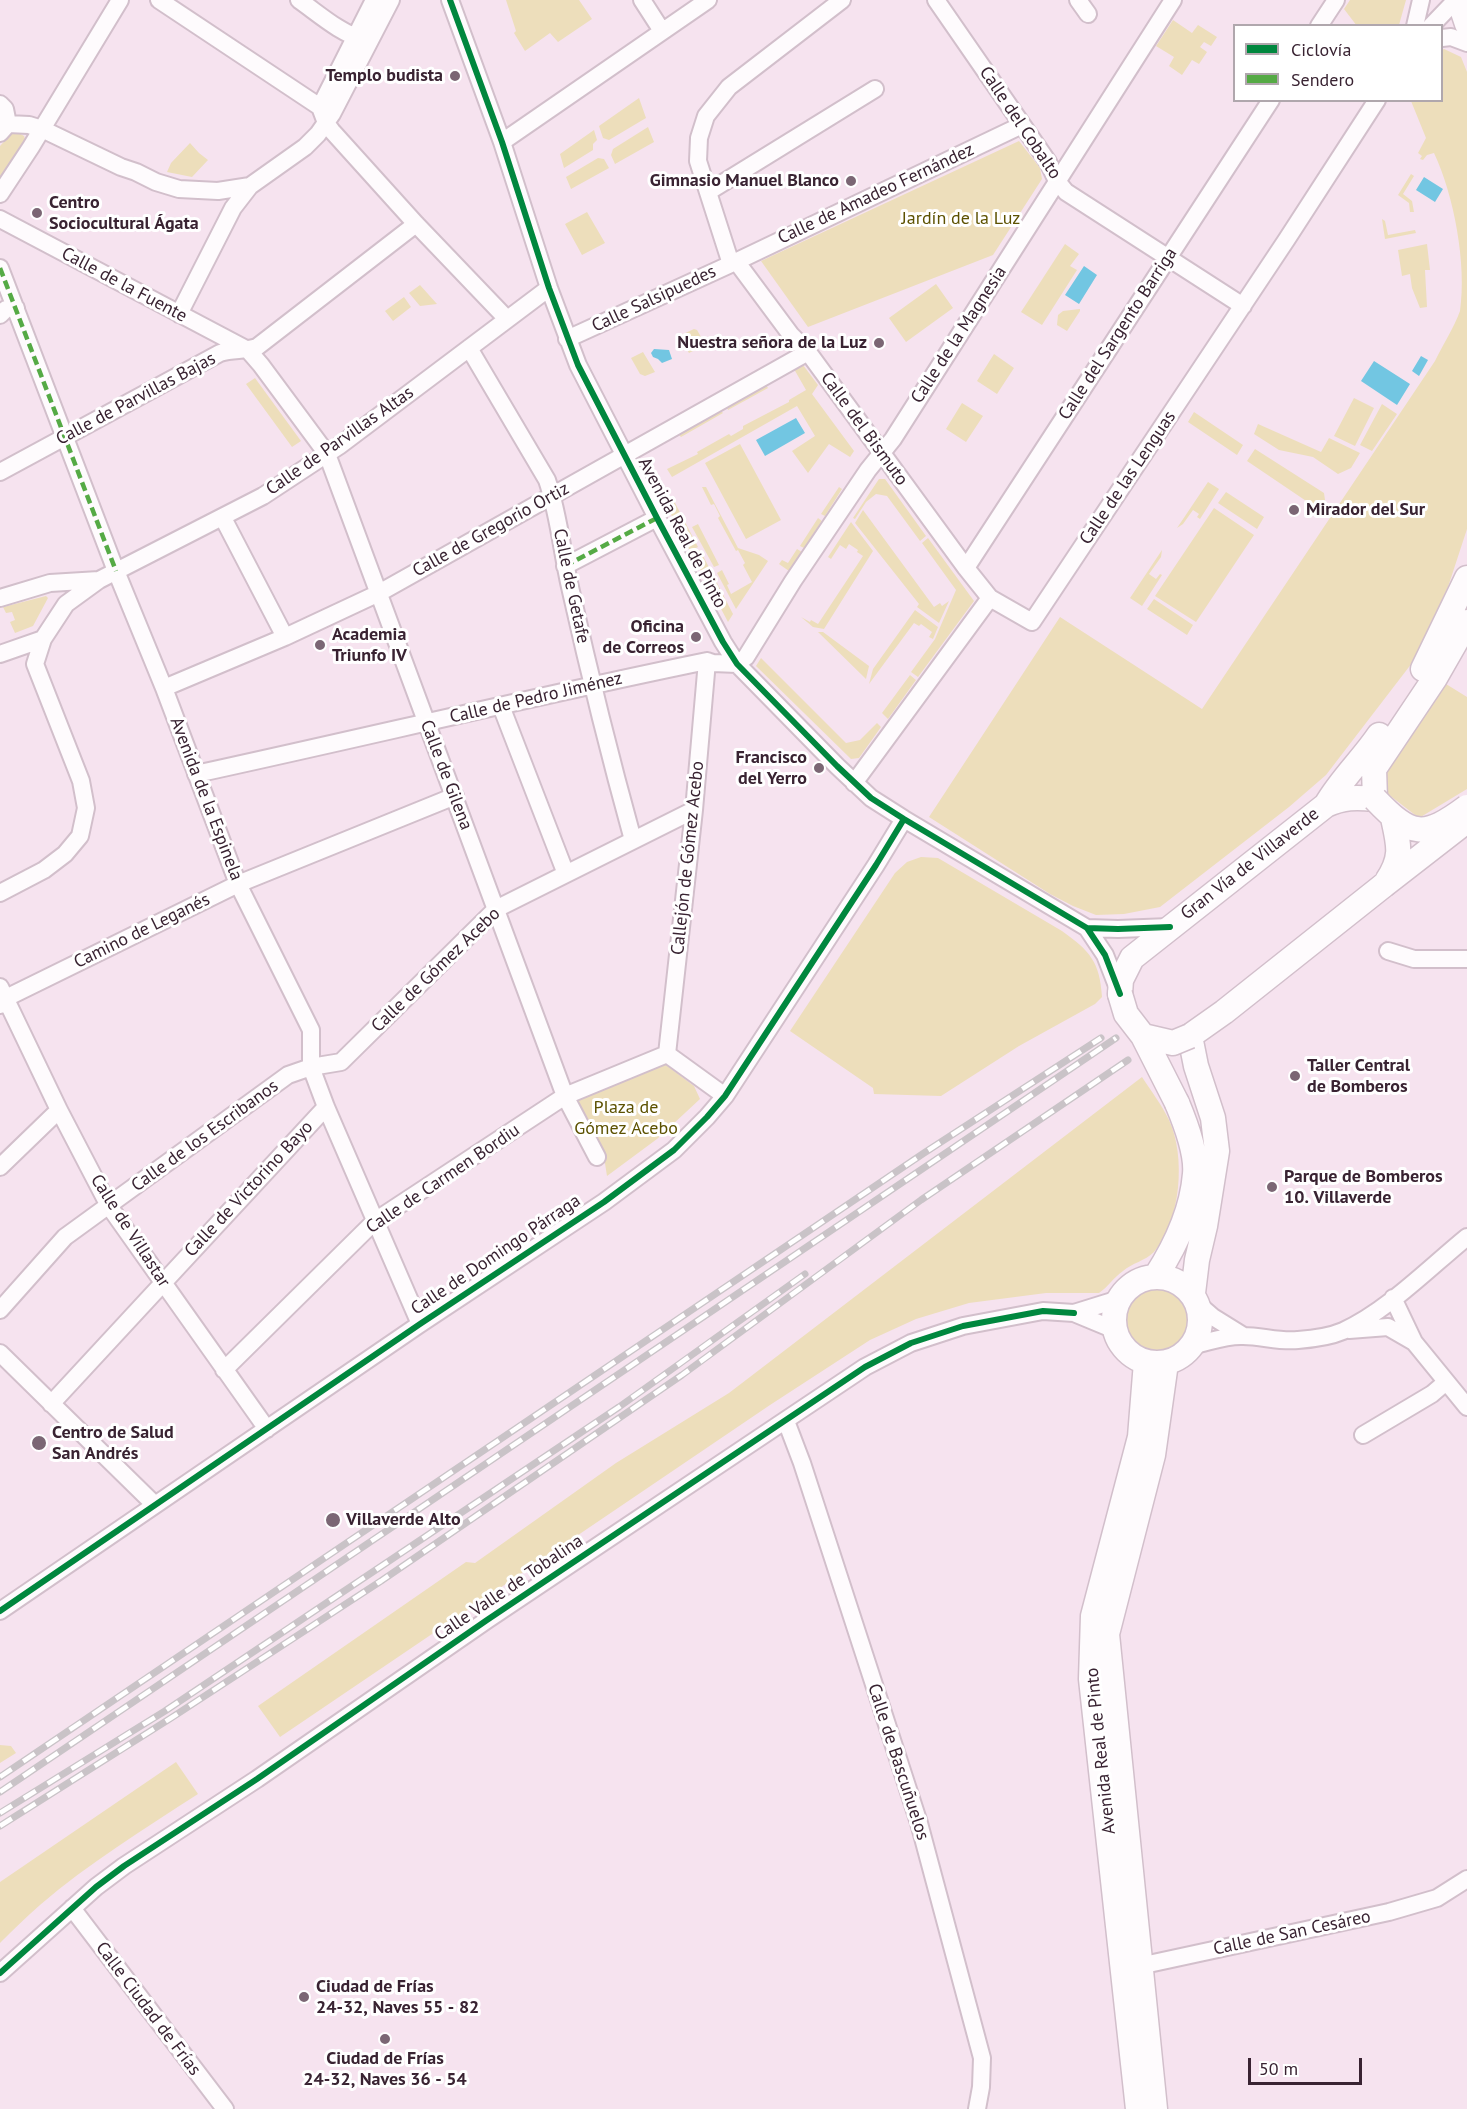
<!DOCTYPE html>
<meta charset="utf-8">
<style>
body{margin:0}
#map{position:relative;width:1467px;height:2109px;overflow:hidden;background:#f6e3ef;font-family:"PT Sans",sans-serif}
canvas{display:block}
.legend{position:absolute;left:1233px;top:24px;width:210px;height:78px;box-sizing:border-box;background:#fff;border:2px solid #b0a7ad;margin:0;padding:8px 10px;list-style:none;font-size:18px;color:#392332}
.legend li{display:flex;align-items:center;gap:12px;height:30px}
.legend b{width:30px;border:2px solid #b0a7ad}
.scale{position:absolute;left:1248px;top:2058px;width:114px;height:27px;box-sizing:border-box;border:3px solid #392332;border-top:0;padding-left:8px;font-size:18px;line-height:21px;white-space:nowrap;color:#392332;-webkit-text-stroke:4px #fff;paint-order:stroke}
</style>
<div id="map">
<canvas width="1467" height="2109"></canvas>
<ul class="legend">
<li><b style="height:8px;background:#00873e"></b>Ciclovía</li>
<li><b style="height:8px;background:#55aa45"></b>Sendero</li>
</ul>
<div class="scale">50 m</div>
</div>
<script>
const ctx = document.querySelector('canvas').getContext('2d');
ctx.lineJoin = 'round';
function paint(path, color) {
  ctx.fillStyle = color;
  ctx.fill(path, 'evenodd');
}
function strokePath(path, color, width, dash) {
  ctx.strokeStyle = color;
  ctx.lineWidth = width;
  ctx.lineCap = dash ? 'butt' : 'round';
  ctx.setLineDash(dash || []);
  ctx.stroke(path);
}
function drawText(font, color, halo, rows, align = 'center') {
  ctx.font = font + ' "PT Sans",sans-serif';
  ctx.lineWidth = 6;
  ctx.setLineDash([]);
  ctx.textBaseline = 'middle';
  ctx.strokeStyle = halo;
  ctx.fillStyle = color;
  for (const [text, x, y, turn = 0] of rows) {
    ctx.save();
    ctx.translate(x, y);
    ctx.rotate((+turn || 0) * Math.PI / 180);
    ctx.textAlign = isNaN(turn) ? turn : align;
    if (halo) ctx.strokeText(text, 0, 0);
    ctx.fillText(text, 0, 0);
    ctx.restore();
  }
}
const green = new Path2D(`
 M506,0H579L592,19L558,42L550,33L525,51L514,33L516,31Z
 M1350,0H1406L1399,25L1357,26L1344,9Z
 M1173,20L1192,33L1198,25L1217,37L1211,46L1204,42L1200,47L1207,52L1199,64L1192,60L1182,75L1169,66L1174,57L1156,46Z
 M1444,49L1461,57L1467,72V529L1448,587L1412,663L1326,775L1289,807L1160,907L1124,914L1096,915L1073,906L1050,894L929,817L1060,617L1202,709L1435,361C1443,344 1454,328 1460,311C1467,265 1454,195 1434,153L1427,155L1423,160L1420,159L1422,156L1418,153L1426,138L1411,101L1442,100V50Z
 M639,98L646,118L609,140L603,138L599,126Z
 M648,127L654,142L615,164L611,155L613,149Z
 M594,130L597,140L593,144V150L564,168L560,154Z
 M12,133H19L24,136L26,142L0,179V146Z
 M1019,141L1040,168L1042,179L993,255L808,327L761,261Z
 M190,143L199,153L208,160L192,177L167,172L171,163Z
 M598,158L604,159L609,168L571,189L566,177Z
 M1411,174L1414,176L1403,194L1412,201L1414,212H1410L1409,203L1398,195Z
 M587,212L605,243L582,255L565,224Z
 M1382,219L1385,221L1388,235L1415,230L1416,233L1385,239Z
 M1065,244L1079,254L1070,266L1077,270L1042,325L1021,312Z
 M1427,244L1430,270H1425L1427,307L1420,308L1412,288L1410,274L1402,276L1398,250Z
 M936,284L953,308L906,342L889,318Z
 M420,285L437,304L420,306L409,293Z
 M404,297L411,307L393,321L385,311Z
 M1080,309V311L1067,331L1057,325L1058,315L1063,311Z
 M694,329L697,330L704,342L703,346L689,353L679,336Z
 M643,352L655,372L645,376L640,374L631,358Z
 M994,354L1014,368L997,394L977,381Z
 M803,365L818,385L812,394L854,451L850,457L829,444L808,473L792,451L815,436L797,406L672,477L667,469L698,454L697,452L729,434L731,436L743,429V426L789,402V400L806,390L794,369Z
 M255,378L301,441L292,447L246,384Z
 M766,385L768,388L728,410L727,407Z
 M1354,398L1374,408L1355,446L1334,436Z
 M962,403L983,416L966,442L946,429Z
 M1382,404L1397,414L1372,451L1360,445Z
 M721,411L723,413L681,437L679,435Z
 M1194,412L1243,445L1237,455L1188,422Z
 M1258,424L1321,452L1329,438L1360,453L1351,468L1338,474L1313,457L1279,450L1254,434Z
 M740,444L781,520L746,539L705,463Z
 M1255,449L1324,493L1325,500L1321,511L1247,461Z
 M879,479H885L926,536L920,541L887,496L876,494L866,502L855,519L853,518Z
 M1208,482L1219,489L1200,519L1197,517L1199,514L1193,510L1183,524L1177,528Z
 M702,487H706L738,548L759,555L768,561L736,609L717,573L722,570L729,584L727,585L731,594L752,582L743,565L745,563L738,550L736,551L718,518L720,516L714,504L711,505Z
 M839,487L842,489L825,516L821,514Z
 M1226,492L1264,517L1257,529L1218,503Z
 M673,499L698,547L690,551L665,503Z
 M1214,508L1254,535L1196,622L1155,596Z
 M863,510L934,607L940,603L942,606L949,601L939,623L917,607L919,604L855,523Z
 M818,518L822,521L804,548L800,546Z
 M851,522L873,551L824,629L813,627L801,617L810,622L811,620L818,624L863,556L857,552L858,550L849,544L846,549L840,545L831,559L828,557Z
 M698,524L719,565L714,567L692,527Z
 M928,538L974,601L918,677L911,672L935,639L956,590L922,543Z
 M797,549L802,552L789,571L779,564L782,560L788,563Z
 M700,550L733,614L728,622L692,554Z
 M1162,550L1161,557L1149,574L1156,579L1160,574L1162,575L1142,606L1130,598Z
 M46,596L48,598L33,626L15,633L10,622L15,620L12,612L6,613L3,607Z
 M1154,599L1193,625L1187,635L1147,609Z
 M915,610L938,627L933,639L929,637L932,632L921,624L919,626L914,623L869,684L873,669Z
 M818,632H823L869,666L866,679Z
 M761,658L846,743L860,740L877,723L881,727L859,758L851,759L756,666Z
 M910,675L916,680L888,719L882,713Z
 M1446,684L1467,697V789L1419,818L1384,791L1385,767Z
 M921,857L938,858L1062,931C1090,951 1100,962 1102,997L1095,1004L1019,1046L941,1096L874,1094L873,1088L790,1031L895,873L907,862Z
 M662,1062L694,1086L700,1099L657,1139L607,1176L604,1157L577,1100Z
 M1142,1077C1151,1091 1162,1105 1169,1120C1186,1156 1181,1221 1154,1252C1145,1261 1132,1263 1123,1271C1114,1277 1108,1287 1099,1293H1046L969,1303L916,1319L870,1340L770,1405L280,1737L258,1706L466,1562L475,1563L616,1463L729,1393Z
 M1124 1322a35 35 0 1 1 70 0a35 35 0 1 1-70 0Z
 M0,1745L11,1746L16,1753L0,1763Z
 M176,1762L198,1794C144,1829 89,1863 40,1905C26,1917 13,1930 0,1943V1882Z`);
const water = new Path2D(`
 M1424,177L1443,189L1435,202L1416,190Z
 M1084,266L1097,275L1079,304L1065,295Z
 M654,349L669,350L672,359L662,363L658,359L653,357L651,353Z
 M1421,356L1428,360L1419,376L1412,371Z
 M1374,361L1410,384L1397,405L1361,381Z
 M796,418L805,433L765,456L756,440Z`);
const street = new Path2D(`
 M159,0L320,107L326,123L332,131L416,224L507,319
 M299,0C319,14 341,34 365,40
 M450,0L502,142L549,288L578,365L657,518L723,642L737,664L837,766L871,798L904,819L1087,928L1105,955L1119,991
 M642,0L662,31
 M936,0L1048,162L1057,181L1066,192L1243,306
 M1078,0L1088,14
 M1319,26L1336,0
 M1415,26L1421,0
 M1431,26L1456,0
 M1442,38L1451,37L1467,43
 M0,104L5,109L8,124
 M320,107L374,0
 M0,133L8,124L29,125L42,129L121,167L136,172L156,182L179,189L218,191L250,186L305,147L318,134L332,114L391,0
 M502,142L708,0
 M708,192L875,89
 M0,194L31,147L120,0
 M0,219L248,350L261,365L327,454L565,1096L597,1157
 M736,261L791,335L808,352L966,568L990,598L1032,622L1287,239L1377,100
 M731,264L1022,125
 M0,268L116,571L164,688L238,884L311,1030V1067L326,1107L420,1324
 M179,314L233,208L250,186
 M0,315L6,309L16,308
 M567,339L731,264L698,161L699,138L706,116L729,87L842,0
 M469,348L547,480C559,515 562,552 570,587C589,672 610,757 633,840
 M0,472L220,353C232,349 245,351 257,347L416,224
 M223,518L285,637
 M565,566L657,518
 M966,568L1271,100
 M0,598L50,583L99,580L263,496L339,446L549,288
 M0,654L43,639L66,604L99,580
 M737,664L746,657L793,581L868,470L893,439L1173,0
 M164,688L285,637L379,593L808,352
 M501,706L566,874
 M196,774C366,737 536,696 707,661L713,663L737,664
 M854,783L990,598
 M0,893L44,870L65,854L80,836L86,808L81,781L35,664L43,639
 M1087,928L1118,929L1170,927
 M1388,951L1414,959H1467
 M0,987L59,1110L109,1206L267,1429
 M0,1005L6,998L238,884L455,796
 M667,1054L694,810L707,661
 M667,1054L725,1096
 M0,1167L59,1110
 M1393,1298L1414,1342L1467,1407
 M1198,1304L1213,1317L1242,1335
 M0,1310L65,1237L288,1075L311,1067L341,1062L496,909L694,810
 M1115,1330L1074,1313L1119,1299
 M1349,1330L1388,1327L1414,1342
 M1194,1345C1209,1342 1227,1335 1243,1336C1262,1336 1279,1342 1298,1340C1312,1339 1329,1337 1343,1331C1387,1311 1429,1268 1467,1237
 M0,1353L155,1505
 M224,1370L375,1221L565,1096L667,1054
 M51,1404L326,1107
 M786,1421L802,1463L919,1823L982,2058L981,2087L977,2109
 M1363,1435L1432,1394L1446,1382
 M0,1611L420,1324L604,1202L674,1150L707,1117L725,1096L876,865L904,819
 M72,1908L225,2109
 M1130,1968L1389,1912L1437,1898L1467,1879
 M0,1973L96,1887L124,1866L257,1779L487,1620L865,1367L911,1343L963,1326L1043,1311L1074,1313`);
const secondary = new Path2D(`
 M1459,0L1467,24
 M1423,669L1467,578
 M1326,805C1341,779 1362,760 1379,735
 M1120,994L1121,980L1132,958L1326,805C1343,797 1356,797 1375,799L1374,769L1435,678L1467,622
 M1156,1276C1176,1245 1192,1211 1195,1174C1197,1154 1185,1122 1177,1103
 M1114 1320a43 43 0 1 1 86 0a43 43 0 1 1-86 0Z
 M1193,1293L1197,1260L1205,1226L1217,1151L1213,1118L1196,1066L1190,1036L1224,1012L1384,885
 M1138,2109L1091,1679L1093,1616L1140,1437L1146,1362
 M1155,2109L1107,1634L1153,1455L1166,1363`);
const rail = new Path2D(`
 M0,1777L924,1153L1101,1038
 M0,1792L1116,1038
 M0,1813L165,1711L619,1407L805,1274
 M0,1826L171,1718L381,1581L682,1375L921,1200L1128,1060`);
const secondaryBridge = new Path2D(`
 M1375,799C1411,837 1424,839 1467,807
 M1387,881C1403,857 1399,845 1393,818
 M1384,885L1460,826
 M1120,994L1126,1014L1143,1036L1177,1103
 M1143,1036L1173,1043L1190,1036`);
const quiet = new Path2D(`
 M0,268L116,571
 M565,566L657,518`);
const cycleway = new Path2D(`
 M450,0L502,142L549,288L578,365L657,518L723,642L737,664L837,766L871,798L904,819L1087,928L1105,955L1120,994
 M1087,928L1118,929L1170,927
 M0,1611L420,1324L604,1202L674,1150L707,1117L725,1096L876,865L904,819
 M0,1973L96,1887L124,1866L257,1779L487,1620L865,1367L911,1343L963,1326L1043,1311L1074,1313`);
const markers = [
 [455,76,6,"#7b6674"],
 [851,181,6,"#7b6674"],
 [37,213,6,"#7b6674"],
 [879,343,6,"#7b6674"],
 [1294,510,6,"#7b6674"],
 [696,637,6,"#7b6674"],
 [320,645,6,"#7b6674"],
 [819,768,6,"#7b6674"],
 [1295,1076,6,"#7b6674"],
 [1272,1187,6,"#7b6674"],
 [39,1443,8,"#7b6674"],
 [333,1520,8,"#7b6674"],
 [304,1997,6,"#7b6674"],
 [385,2039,6,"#7b6674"]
];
const poiNames = [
 ["Templo budista",443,76,"right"],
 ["Gimnasio Manuel Blanco",839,181,"right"],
 ["Centro",49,203],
 ["Sociocultural Ágata",49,224],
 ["Nuestra señora de la Luz",867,343,"right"],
 ["Mirador del Sur",1306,510],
 ["Oficina",684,627,"right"],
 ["de Correos",684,648,"right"],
 ["Academia",332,635],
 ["Triunfo IV",332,656],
 ["Francisco",807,758,"right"],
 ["del Yerro",807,779,"right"],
 ["Taller Central",1307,1066],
 ["de Bomberos",1307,1087],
 ["Parque de Bomberos",1284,1177],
 ["10. Villaverde",1284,1198],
 ["Centro de Salud",52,1433],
 ["San Andrés",52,1454],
 ["Villaverde Alto",346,1520],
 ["Ciudad de Frías",316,1987],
 ["24-32, Naves 55 - 82",316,2008],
 ["Ciudad de Frías",385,2059,"center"],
 ["24-32, Naves 36 - 54",385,2080,"center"]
];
const streetNames = [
 ["Calle del Cobalto",1020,123,56],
 ["Calle de Amadeo Fernández",876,194,-25],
 ["Calle de la Fuente",124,285,28],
 ["Calle Salsipuedes",654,299,-25],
 ["Calle del Sargento Barriga",1118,334,-57],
 ["Calle de la Magnesia",959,335,-57],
 ["Calle de Parvillas Bajas",136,399,-28],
 ["Calle del Bismuto",864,429,54],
 ["Calle de Parvillas Altas",340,441,-35],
 ["Calle de las Lenguas",1128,478,-56],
 ["Calle de Gregorio Ortiz",491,530,-29],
 ["Avenida Real de Pinto",682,533,62],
 ["Calle de Getafe",571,586,78],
 ["Calle de Pedro Jiménez",536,698,-13],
 ["Calle de Gilena",446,775,69],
 ["Avenida de la Espinela",206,799,69],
 ["Callejón de Gómez Acebo",688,858,-84],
 ["Gran Vía de Villaverde",1250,864,-38],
 ["Camino de Leganés",142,931,-26],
 ["Calle de Gómez Acebo",436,970,-44],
 ["Calle de los Escribanos",205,1136,-36],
 ["Calle de Carmen Bordiu",443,1179,-34],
 ["Calle de Victorino Bayo",249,1189,-47],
 ["Calle de Villastar",130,1231,57],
 ["Calle de Domingo Párraga",496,1255,-34],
 ["Calle Valle de Tobalina",509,1588,-34],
 ["Avenida Real de Pinto",1101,1751,-96],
 ["Calle de Bascuñuelos",898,1762,72],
 ["Calle de San Cesáreo",1292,1933,-12],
 ["Calle Ciudad de Frías",148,2009,53]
];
const parkNames = [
 ["Jardín de la Luz",961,219],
 ["Plaza de",626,1108],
 ["Gómez Acebo",626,1129]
];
paint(green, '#eddebb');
paint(water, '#72c6e2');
strokePath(street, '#d2bfcb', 20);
strokePath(secondary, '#d2bfcb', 27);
strokePath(street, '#fefbfd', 16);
strokePath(secondary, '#fefbfd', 24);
strokePath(rail, '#c9c3c7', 7);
strokePath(rail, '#fff', 4.5, [14]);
strokePath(secondaryBridge, '#d2bfcb', 27, []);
strokePath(secondaryBridge, '#fefbfd', 24);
strokePath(quiet, '#55aa45', 4.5, [9, 4.5]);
strokePath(cycleway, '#00873e', 6);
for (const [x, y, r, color] of markers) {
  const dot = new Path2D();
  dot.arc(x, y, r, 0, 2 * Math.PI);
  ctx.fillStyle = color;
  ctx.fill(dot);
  strokePath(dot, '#fff', 2);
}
drawText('bold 18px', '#392332', '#fff', poiNames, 'left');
drawText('18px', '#392332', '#fff', streetNames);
drawText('18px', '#5c5101', '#fff', parkNames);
</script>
